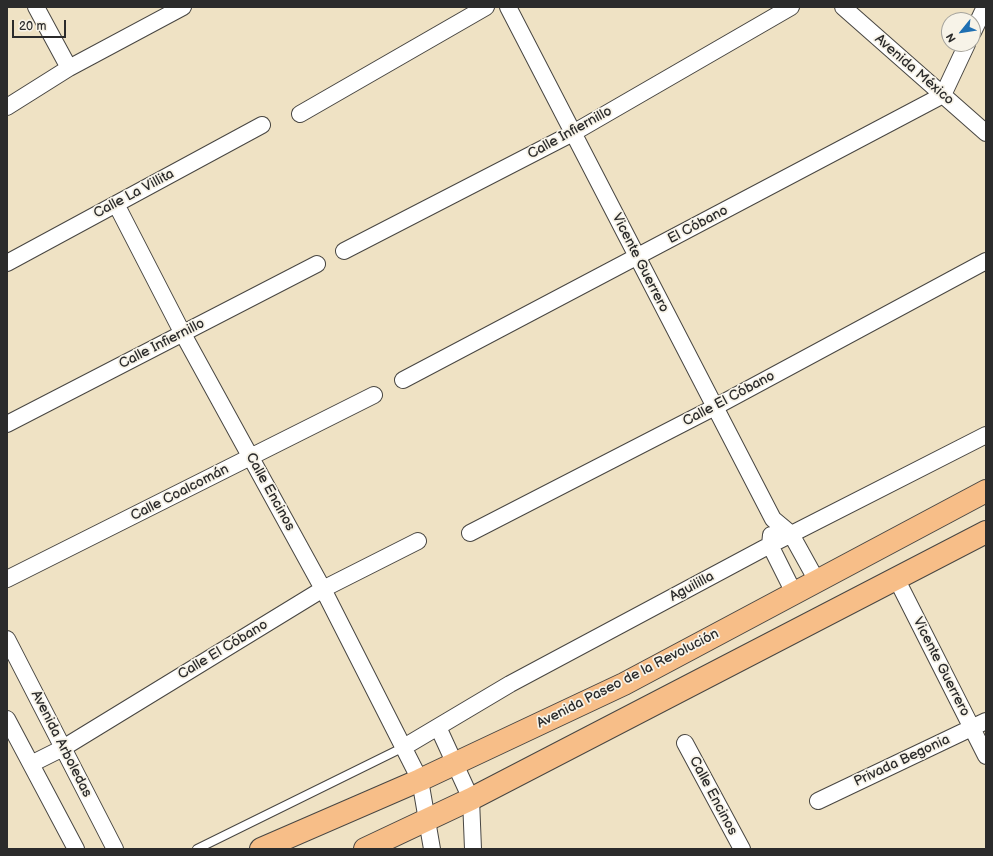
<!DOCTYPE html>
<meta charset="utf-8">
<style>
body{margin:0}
#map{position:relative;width:993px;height:856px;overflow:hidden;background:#efe2c4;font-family:"Balsamiq Sans",sans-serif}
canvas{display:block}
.frame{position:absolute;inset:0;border:8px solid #2b2b2b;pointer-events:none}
.north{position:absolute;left:941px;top:12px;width:40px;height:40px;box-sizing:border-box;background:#f7f3e8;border:1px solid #a5a39c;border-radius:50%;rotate:240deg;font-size:11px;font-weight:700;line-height:16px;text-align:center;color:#2b2b2b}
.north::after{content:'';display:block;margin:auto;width:14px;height:18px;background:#1f6fb2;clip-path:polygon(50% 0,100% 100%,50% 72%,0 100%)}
.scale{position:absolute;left:12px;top:20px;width:54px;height:18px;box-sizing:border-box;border:2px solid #2b2b2b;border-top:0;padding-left:5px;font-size:12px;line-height:14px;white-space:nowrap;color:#2b2b2b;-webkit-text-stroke:3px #f7f3e8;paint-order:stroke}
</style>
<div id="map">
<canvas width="993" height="856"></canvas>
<div class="frame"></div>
<div class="north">N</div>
<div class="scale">20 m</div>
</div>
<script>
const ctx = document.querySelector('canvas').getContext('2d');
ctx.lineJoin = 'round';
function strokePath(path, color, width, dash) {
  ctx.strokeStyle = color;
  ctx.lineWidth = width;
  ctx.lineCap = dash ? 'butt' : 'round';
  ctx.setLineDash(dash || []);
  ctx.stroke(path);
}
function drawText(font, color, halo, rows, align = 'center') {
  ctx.font = font + ' "Balsamiq Sans",sans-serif';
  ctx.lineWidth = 3.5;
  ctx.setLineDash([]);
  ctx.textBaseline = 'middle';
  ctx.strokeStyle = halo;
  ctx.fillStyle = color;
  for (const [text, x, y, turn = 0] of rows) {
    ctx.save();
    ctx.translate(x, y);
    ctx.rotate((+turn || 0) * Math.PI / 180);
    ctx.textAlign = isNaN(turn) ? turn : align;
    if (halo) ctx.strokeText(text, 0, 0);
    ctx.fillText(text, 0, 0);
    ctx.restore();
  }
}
const lane = new Path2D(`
 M197,849L404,747`);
const street = new Path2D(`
 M36,7L69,68
 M508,7L773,519L791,534L817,581
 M843,7L986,133
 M973,32L985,7
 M7,107L69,68L183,7
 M300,114L486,7
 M116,204L183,334L323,589L420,780L432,849
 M344,251L573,133L791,7
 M7,263L262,125
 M403,380L943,95L967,44
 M7,424L317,264
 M470,533L715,407L986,261
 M771,535L770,545L794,593
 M896,578L986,756
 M7,579L374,395
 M7,639L115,849
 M7,719L76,849
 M438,727L471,799L473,849
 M685,743L742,849
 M404,747L510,684L770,545L986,435
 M31,764L63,748L323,589L418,541
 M818,801L986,721`);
const primary = new Path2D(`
 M261,849L420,780L624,684L986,491
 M365,849L471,799L986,532`);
const streetNames = [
 ["Avenida México",914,70,41],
 ["Calle Infiernillo",570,133,-29],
 ["Calle La Villita",134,194,-28],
 ["El Cóbano",698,225,-28],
 ["Vicente Guerrero",640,263,63],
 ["Calle Infiernillo",162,344,-27],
 ["Calle El Cóbano",729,399,-28],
 ["Calle Encinos",270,492,61],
 ["Calle Coalcomán",180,493,-27],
 ["Aguililla",692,587,-28],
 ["Calle El Cóbano",223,650,-31],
 ["Vicente Guerrero",941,667,63],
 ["Avenida Paseo de la Revolución",628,679,-27],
 ["Avenida Arboledas",61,744,63],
 ["Privada Begonia",902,761,-25],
 ["Calle Encinos",713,796,62]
];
strokePath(lane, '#484642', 10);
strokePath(street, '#484642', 18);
strokePath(primary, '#484642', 24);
strokePath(lane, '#fff', 8);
strokePath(street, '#fff', 16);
strokePath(primary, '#f7be88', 22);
drawText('14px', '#2b2b2b', '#f7f3e8', streetNames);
</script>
